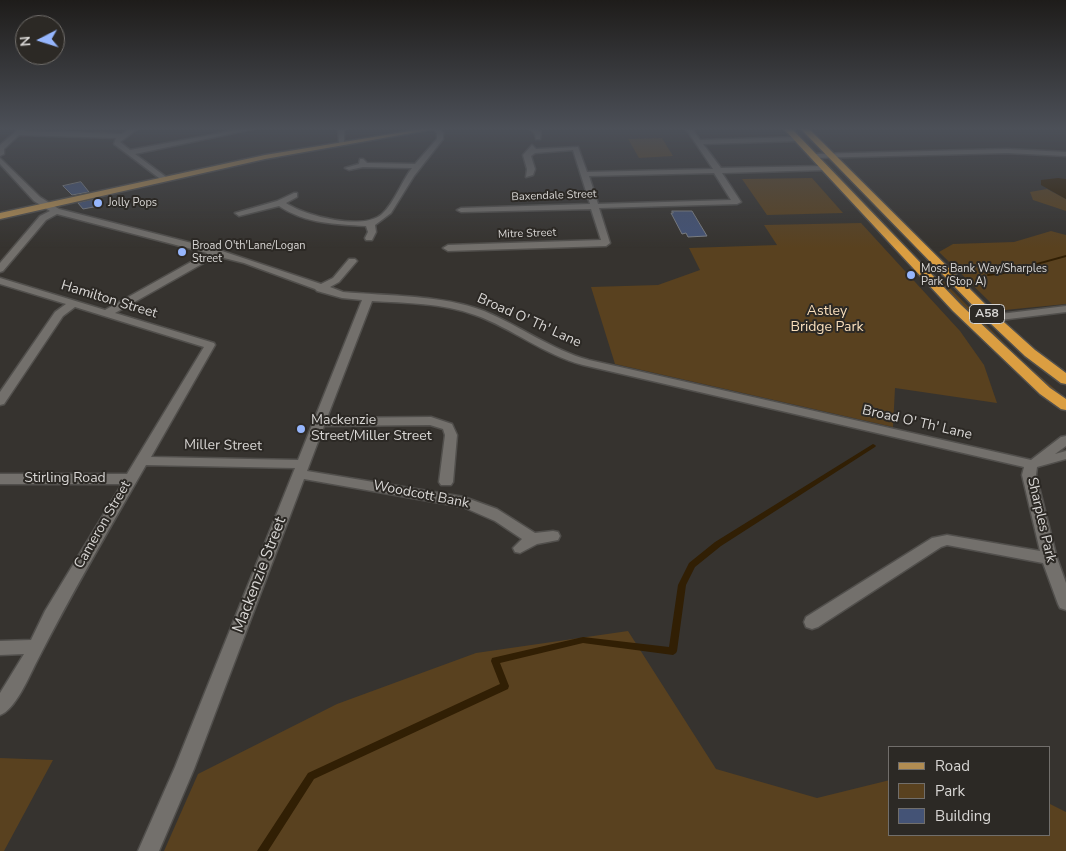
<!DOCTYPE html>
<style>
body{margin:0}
#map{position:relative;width:1066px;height:851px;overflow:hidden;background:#36332f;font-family:"Nunito Sans",sans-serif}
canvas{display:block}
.legend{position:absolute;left:888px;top:746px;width:162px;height:90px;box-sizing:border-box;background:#2c2925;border:1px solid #716e6b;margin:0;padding:6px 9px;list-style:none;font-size:15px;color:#d8d6d4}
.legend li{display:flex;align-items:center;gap:10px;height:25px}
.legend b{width:25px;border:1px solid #716e6b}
.north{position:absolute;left:15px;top:15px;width:50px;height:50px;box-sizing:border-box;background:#2c2925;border:1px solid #716e6b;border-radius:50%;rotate:265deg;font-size:14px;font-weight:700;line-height:20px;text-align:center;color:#d8d6d4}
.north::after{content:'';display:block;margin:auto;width:18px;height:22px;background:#96b6fd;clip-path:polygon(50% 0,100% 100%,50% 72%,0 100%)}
</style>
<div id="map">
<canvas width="1066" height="851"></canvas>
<ul class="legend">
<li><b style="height:6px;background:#b18c52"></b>Road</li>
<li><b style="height:14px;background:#59411f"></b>Park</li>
<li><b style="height:14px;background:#445376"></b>Building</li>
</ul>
<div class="north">N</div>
</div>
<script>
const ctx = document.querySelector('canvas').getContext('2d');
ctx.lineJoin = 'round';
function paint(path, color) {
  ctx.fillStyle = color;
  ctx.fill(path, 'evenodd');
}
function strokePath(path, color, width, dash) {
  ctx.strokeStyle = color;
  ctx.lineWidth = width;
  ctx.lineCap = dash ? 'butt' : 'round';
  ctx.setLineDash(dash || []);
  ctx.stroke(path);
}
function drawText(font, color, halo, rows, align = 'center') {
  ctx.font = font + ' "Nunito Sans",sans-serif';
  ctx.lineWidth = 4;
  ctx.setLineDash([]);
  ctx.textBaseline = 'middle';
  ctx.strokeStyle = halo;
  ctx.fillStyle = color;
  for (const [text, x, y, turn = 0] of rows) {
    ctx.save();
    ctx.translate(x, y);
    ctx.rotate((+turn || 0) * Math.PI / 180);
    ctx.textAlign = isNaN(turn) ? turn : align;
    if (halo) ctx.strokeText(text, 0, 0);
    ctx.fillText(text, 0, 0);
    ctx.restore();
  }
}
const green = new Path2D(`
 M662,138L673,156L639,158L628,139Z
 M812,178L843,213L767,215L742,179Z
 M1047,189L1066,199V211L1033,200L1030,192Z
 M861,223L960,331L984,365L997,403L895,388L893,427L615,364L591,287L658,285L700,270L689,248L777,245L764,225Z
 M1051,231L1066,235V304L1005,310L994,306L939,252L953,244L1014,242Z
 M936,281H943L1021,360L1056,390H1053L1017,360Z
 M628,631L716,769L817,798L890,780V835H1050V804L1066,812V851H164L198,774L337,704L476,653Z
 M0,758L53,760L4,851H0Z`);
const water = new Path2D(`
 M1058,178L1066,179V199L1041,185V180Z`);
const stream = new Path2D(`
 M1066,255V257L1004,274L988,276L986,275L988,274L1004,272Z
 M873,444L875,445L876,446L875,447L721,546L695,567L686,585L677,651L676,653L673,655L583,643L500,663L509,686L508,689L314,779L268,851H257L308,773L500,684L491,661L492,658L583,637L669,647L678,585L689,563L715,542Z`);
const building = new Path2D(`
 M81,182L89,192L72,195L63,186Z
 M95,199L99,206L83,209L78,203Z
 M672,211H692L707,236L688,237L686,233L682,234L671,213H673Z`);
const street = new Path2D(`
 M19,129H25L24,131L122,134L130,129H137L120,142L130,150L242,129H253L135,154L166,177V181H163L114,144L116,138L19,135L4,149V154L0,156V145Z
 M338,129H344V144L339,143Z
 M433,129H439L443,133V139L414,176L391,213L375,225L376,232L372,240H366L365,238L368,232L366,226C335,224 306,224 279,206L239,216L235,213L277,201L294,193H297V197L286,203C305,216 363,231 382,214C395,202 401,182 412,168L363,167L349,170L345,168L359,164L360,159H363L367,163L415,164L437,139V133Z
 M530,129H537L541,132L540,139H536L535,134Z
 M686,129H692L700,140L797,137L800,139L797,141L703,144L721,168L825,166L829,168L825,170L722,173L741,202L737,204L599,208L610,243L606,246L448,251L443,248L448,245L601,240L591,209L461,212L457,210L461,208L590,204L573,150L535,153L531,156L535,169L533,175L526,177L527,169L523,155L532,145L536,149L578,147L587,172L713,169ZM714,173L731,200L598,204L589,176Z
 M1007,149L1066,152V156L1007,153L814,158L810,156L814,154Z
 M0,158L40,197L59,209L219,250L321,284L333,278L349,259H355L357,261L339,282L330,287L343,292C387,296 444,295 484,311C520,326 552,350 589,360L1031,460L1061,437L1066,436V446L1055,454L1066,451V459L1037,467L1036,475L1057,558L1066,583V610L1060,608L1058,604L1043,563L947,545L941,547L818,627L812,629L806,627L804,622L806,617L932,538L947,535L1040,551L1022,475L1024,467L583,365C544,355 512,328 475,315C442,303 406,303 372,301L327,418L431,417L452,424L457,435L453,482L451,485H441L439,482L445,435L443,429L430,425L324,426L307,471L464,497L497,509L535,533L553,531L558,532L560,536L558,540L537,544L520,553L515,552L513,548L522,539L495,521L463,507L304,479L194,769L159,851H138L175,767L295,468L146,465C108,531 70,596 36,663C29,677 15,710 0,715V693L24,654L0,655V641L31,640L45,611L122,484H0V474H127L204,347L75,307L63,316L4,404L0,405V392L55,312L66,304L0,284V278L105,310L207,253L57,214L46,220L3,271L0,272V263L40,216L50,211L34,201L0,164ZM216,256L244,263L315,289L317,291L342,298L362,300L298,460L151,457L215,345L214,343L115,313Z
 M1066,306V312L992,321L987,318L992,315Z`);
const primary = new Path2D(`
 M422,129H434L265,159L0,219V213L265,155Z`);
const highway = new Path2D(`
 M784,129H792L961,305L1050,388L1066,399V410L1061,409L1040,394L953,311Z
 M801,129H809L996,315L1035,350L1066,373V384L1061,383L1025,356L988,321Z`);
const markers = [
 [98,203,5,"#96b6fd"],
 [182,252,5,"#96b6fd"],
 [911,275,5,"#96b6fd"],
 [301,429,5,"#96b6fd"]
];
const farStreetnames = [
 ["Baxendale Street",554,196,-2],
 ["Mitre Street",527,234,-2]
];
const farPoinames = [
 ["Jolly Pops",108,203],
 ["Broad O'th'Lane/Logan",192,246],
 ["Street",192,259],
 ["Moss Bank Way/Sharples",921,269],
 ["Park (Stop A)",921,282]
];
const shields = [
 [987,314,35]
];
const shieldNames = [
 ["A58",987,314]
];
const streetNames = [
 ["Hamilton Street",109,300,17],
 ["Broad O' Th' Lane",529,321,24],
 ["Broad O' Th' Lane",917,423,13],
 ["Miller Street",223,446,1],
 ["Stirling Road",65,479],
 ["Woodcott Bank",421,495,11],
 ["Sharples Park",1041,520,77],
 ["Cameron Street",103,525,-60]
];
const parkNames = [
 ["Astley",827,312],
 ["Bridge Park",827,328]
];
const poiNames = [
 ["Mackenzie",311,421],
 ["Street/Miller Street",311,437]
];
const nearStreetnames = [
 ["Mackenzie Street",260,575,-69]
];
paint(green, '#59411f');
paint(water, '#311f04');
paint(stream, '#311f04');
paint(building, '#445376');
strokePath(building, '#7e8185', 1);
strokePath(street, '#514f4c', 3);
strokePath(primary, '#514f4c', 3);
strokePath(highway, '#514f4c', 3);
paint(street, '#73706c');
paint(primary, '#b18c52');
paint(highway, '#db9e41');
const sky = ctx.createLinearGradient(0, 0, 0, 248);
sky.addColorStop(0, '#1e1c1a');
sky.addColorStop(0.52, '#4c5058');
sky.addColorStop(1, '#4c505800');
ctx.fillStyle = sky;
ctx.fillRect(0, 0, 1066, 248);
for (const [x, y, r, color] of markers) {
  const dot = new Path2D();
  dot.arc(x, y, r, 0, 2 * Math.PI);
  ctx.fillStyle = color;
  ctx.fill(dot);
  strokePath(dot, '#2c2925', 2);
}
drawText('11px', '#d8d6d4', '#2c2925', farStreetnames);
drawText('11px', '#d8d6d4', '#2c2925', farPoinames, 'left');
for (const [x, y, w] of shields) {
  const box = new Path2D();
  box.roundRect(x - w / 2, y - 9.5, w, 19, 4);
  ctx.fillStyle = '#2c2925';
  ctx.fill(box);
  strokePath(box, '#d8d6d4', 1);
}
drawText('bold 12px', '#d8d6d4', null, shieldNames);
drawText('14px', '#d8d6d4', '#2c2925', streetNames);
drawText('14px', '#f9dfbc', '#2c2925', parkNames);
drawText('14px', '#d8d6d4', '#2c2925', poiNames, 'left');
drawText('16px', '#d8d6d4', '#2c2925', nearStreetnames);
</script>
